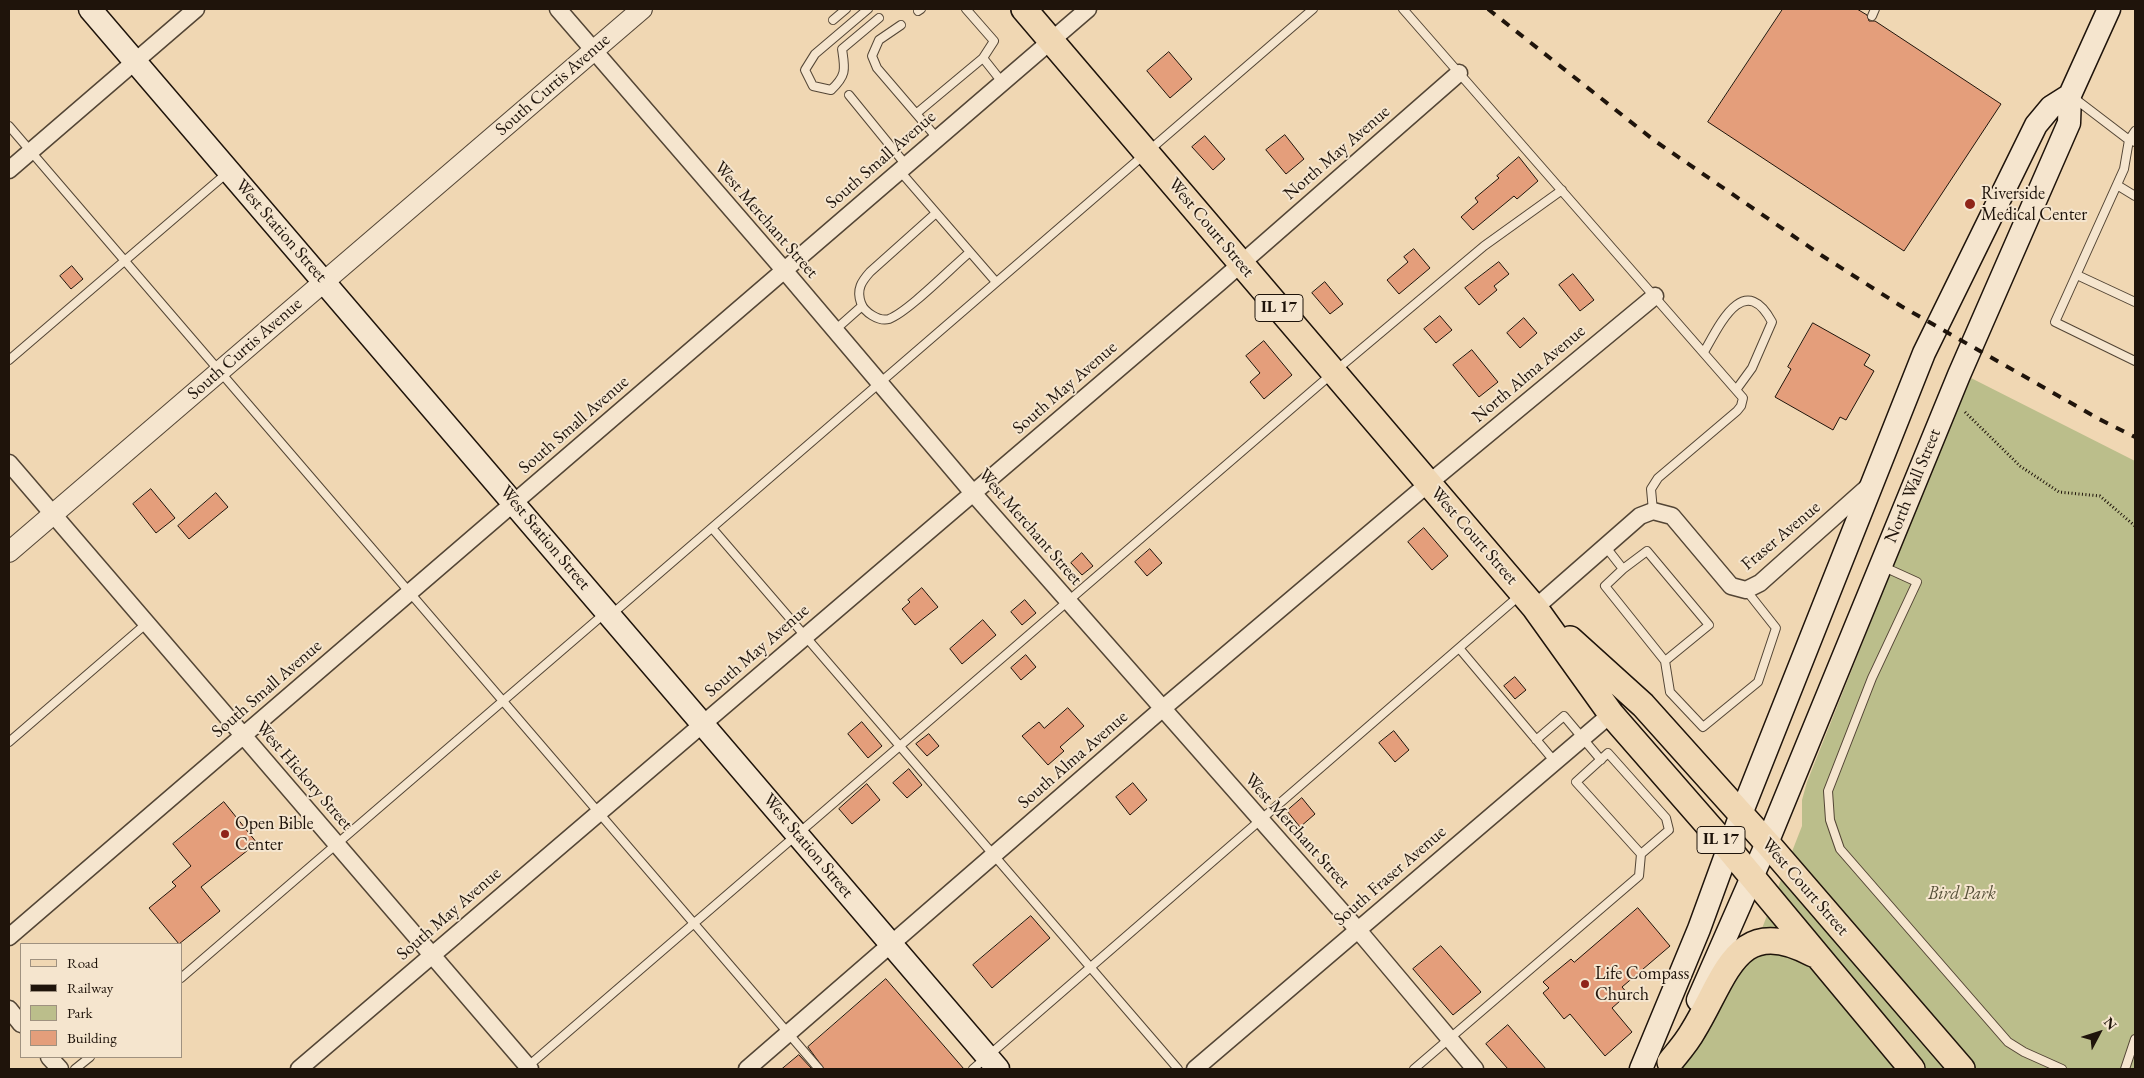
<!DOCTYPE html>
<style>
body{margin:0}
#map{position:relative;width:2144px;height:1078px;overflow:hidden;background:#f0d7b3;font-family:"EB Garamond",serif}
canvas{display:block}
.frame{position:absolute;inset:0;border:10px solid #1f140b;pointer-events:none}
.legend{position:absolute;left:20px;top:943px;width:162px;height:115px;box-sizing:border-box;background:#f5e5ce;border:1px solid #9f9180;margin:0;padding:6px 9px;list-style:none;font-size:15px;color:#1f140b}
.legend li{display:flex;align-items:center;gap:10px;height:25px}
.legend b{width:25px;border:1px solid #9f9180}
.north{position:absolute;left:2074px;top:1008px;width:50px;height:50px;-webkit-text-stroke:4px #f5e5ce;paint-order:stroke;rotate:50deg;font-size:14px;font-weight:700;line-height:20px;text-align:center;color:#1f140b}
.north::after{content:'';display:block;margin:auto;width:18px;height:22px;background:#1f140b;clip-path:polygon(50% 0,100% 100%,50% 72%,0 100%)}
</style>
<div id="map">
<canvas width="2144" height="1078"></canvas>
<div class="frame"></div>
<ul class="legend">
<li><b style="height:6px;background:#f0d7b3"></b>Road</li>
<li><b style="height:6px;background:#1f140b"></b>Railway</li>
<li><b style="height:14px;background:#bbbe8b"></b>Park</li>
<li><b style="height:14px;background:#e49e7b"></b>Building</li>
</ul>
<div class="north">N</div>
</div>
<script>
const ctx = document.querySelector('canvas').getContext('2d');
ctx.lineJoin = 'round';
function paint(path, color) {
  ctx.fillStyle = color;
  ctx.fill(path, 'evenodd');
}
function strokePath(path, color, width, dash) {
  ctx.strokeStyle = color;
  ctx.lineWidth = width;
  ctx.lineCap = dash ? 'butt' : 'round';
  ctx.setLineDash(dash || []);
  ctx.stroke(path);
}
function drawText(font, color, halo, rows, align = 'center') {
  ctx.font = font + ' "EB Garamond",serif';
  ctx.lineWidth = 4;
  ctx.setLineDash([]);
  ctx.textBaseline = 'middle';
  ctx.strokeStyle = halo;
  ctx.fillStyle = color;
  for (const [text, x, y, turn = 0] of rows) {
    ctx.save();
    ctx.translate(x, y);
    ctx.rotate((+turn || 0) * Math.PI / 180);
    ctx.textAlign = isNaN(turn) ? turn : align;
    if (halo) ctx.strokeText(text, 0, 0);
    ctx.fillText(text, 0, 0);
    ctx.restore();
  }
}
const green = new Path2D(`
 M1971,378L2135,461V1069H1681L1730,979L1752,954L1802,826V800L1807,782L1931,471Z`);
const building = new Path2D(`
 M1783,9H1857L1867,15L1869,21H1875L2001,104L1904,251L1708,122Z
 M1169,52L1192,79L1170,98L1147,71Z
 M1285,135L1304,159L1286,174L1266,150Z
 M1205,136L1225,159L1213,170L1192,147Z
 M1519,157L1538,181L1517,199L1514,196L1473,230L1461,217L1478,202L1475,198L1499,178L1497,176Z
 M1414,249L1430,268L1399,294L1387,280L1408,262L1404,257Z
 M1499,262L1509,274L1494,286L1497,290L1479,305L1465,288Z
 M72,266L83,279L71,289L60,276Z
 M1573,274L1594,300L1580,311L1559,285Z
 M1325,282L1343,304L1330,314L1312,293Z
 M1440,316L1452,330L1436,343L1424,329Z
 M1524,318L1537,333L1520,348L1507,333Z
 M1813,323L1870,355L1864,365L1874,371L1846,420L1840,417L1833,430L1775,397L1791,369L1788,367Z
 M1264,341L1292,375L1264,399L1250,382L1260,373L1246,356Z
 M1472,350L1498,382L1479,397L1453,365Z
 M151,489L175,518L156,533L133,504Z
 M216,493L228,507L189,539L178,526Z
 M1424,528L1448,556L1432,570L1408,542Z
 M1150,549L1162,563L1147,576L1135,562Z
 M1082,553L1093,566L1082,575L1071,563Z
 M922,588L938,607L915,625L902,609L910,602L908,600Z
 M1025,600L1036,613L1022,625L1011,612Z
 M983,620L996,635L962,664L950,649Z
 M1026,655L1036,667L1021,680L1011,668Z
 M1515,677L1526,690L1515,699L1504,686Z
 M1068,708L1084,726L1060,747L1064,751L1048,765L1022,736L1039,722L1044,728Z
 M862,722L882,746L868,758L848,734Z
 M1394,731L1409,750L1395,762L1379,743Z
 M929,734L939,746L927,756L916,744Z
 M909,769L922,785L907,798L893,783Z
 M1133,783L1147,800L1130,815L1116,797Z
 M867,784L880,800L852,824L839,809Z
 M1302,798L1315,814L1300,827L1287,811Z
 M224,802L257,843L201,887L220,911L179,944L149,908L176,886L172,882L191,866L173,844Z
 M1638,908L1670,946L1622,987L1628,994L1612,1008L1632,1032L1605,1056L1570,1014L1564,1019L1543,993L1549,988L1543,982L1571,959L1574,962Z
 M1031,916L1050,938L992,988L973,965Z
 M1441,946L1481,992L1453,1015L1413,969Z
 M886,979L964,1069H824L808,1047Z
 M1508,1025L1546,1069H1508L1486,1044Z
 M799,1055L812,1069H782Z`);
const path = new Path2D(`
 M1965,412L2020,466L2059,492L2100,496L2135,526`);
const service = new Path2D(`
 M868,9L815,54L805,70L813,86L831,90C847,75 845,69 842,49L879,18
 M1403,9L1743,398L1741,406L1737,411L1658,478L1651,489L1653,511
 M918,11L921,9
 M1872,16L1875,9
 M833,20L846,9
 M901,25L879,40L872,56L877,68L937,138
 M983,58L1002,82
 M849,95L906,165
 M2074,98L2129,140L2124,169L2055,322L2135,361
 M917,113L983,58L994,41L966,9
 M9,126L819,1069
 M2135,131L2129,140L2135,142
 M899,170L996,282
 M2117,185L2135,196
 M936,213L870,272C862,281 856,289 861,303C864,312 879,322 889,319C908,312 952,267 970,252
 M2077,275L2135,302
 M835,330L862,306
 M1704,352C1719,326 1744,270 1772,322L1752,368L1736,390
 M9,360L227,173
 M712,528L1178,1069
 M1605,546L1623,569L1605,586L1665,661L1670,692L1703,727L1758,682L1776,628L1746,590
 M1884,567L1917,582L1872,678L1828,791L1830,820L1840,849L2008,1042L2024,1052L2062,1069
 M1623,569L1647,551L1709,625L1665,661
 M612,614L1313,9
 M1459,648L1555,762
 M1536,740L1564,716L1601,760
 M9,742L147,623
 M181,978L604,614
 M526,1068L1334,372L1484,246L1562,190
 M75,1069L90,1057
 M973,1069L1519,596
 M1414,1069L1639,876L1641,854L1669,830L1666,818L1608,753L1576,782L1641,854
 M2125,1069L2135,1039`);
const minor = new Path2D(`
 M558,9L784,270L973,493L1358,930L1475,1069
 M9,170L196,9
 M9,463L530,1069
 M1535,608L1640,516L1653,511L1672,516L1731,586L1746,590L1760,583L1870,485
 M9,937L1088,9
 M9,1009L21,1024
 M49,1057L60,1069
 M299,1069L1219,283L1459,73
 M747,1069L1162,709L1429,483L1655,296
 M1195,1069L1611,714`);
const tertiary = new Path2D(`
 M9,552L642,9`);
const secondary = new Path2D(`
 M90,9L998,1069
 M1698,1000L1767,843L1959,375L2069,123L2070,95L2109,9
 M1641,1069L1699,929L1741,814L1924,353L2036,125L2051,107L2070,95`);
const primary = new Path2D(`
 M1024,9L1535,608L1611,714L1728,848L1912,1069
 M1570,639L1643,705L1767,843L1962,1069
 M1670,1062C1678,1052 1687,1042 1693,1031C1726,978 1736,912 1813,954`);
const rail = new Path2D(`
 M1488,9L1655,141L1821,255L1901,306L2099,419L2135,437`);
const markers = [
 [1970,204,6,"#8f2418"],
 [225,834,5,"#8f2418"],
 [1585,984,5,"#8f2418"]
];
const shields = [
 [1279,308,48],
 [1721,840,48]
];
const shieldNames = [
 ["IL 17",1279,308],
 ["IL 17",1721,840]
];
const streetNames = [
 ["South Curtis Avenue",553,85,-41],
 ["North May Avenue",1337,153,-41],
 ["South Small Avenue",881,160,-41],
 ["West Merchant Street",766,220,49],
 ["West Court Street",1211,228,50],
 ["West Station Street",281,231,49],
 ["South Curtis Avenue",245,349,-41],
 ["North Alma Avenue",1529,374,-40],
 ["South May Avenue",1065,388,-41],
 ["South Small Avenue",574,425,-41],
 ["North Wall Street",1913,486,-68],
 ["West Merchant Street",1030,527,49],
 ["West Court Street",1474,536,49],
 ["Fraser Avenue",1781,536,-40],
 ["West Station Street",545,538,50],
 ["South May Avenue",757,651,-41],
 ["South Small Avenue",267,689,-41],
 ["South Alma Avenue",1073,760,-41],
 ["West Hickory Street",304,776,49],
 ["West Merchant Street",1297,831,48],
 ["West Station Street",808,846,50],
 ["South Fraser Avenue",1390,876,-41],
 ["West Court Street",1805,887,49],
 ["South May Avenue",449,914,-41]
];
const poiNames = [
 ["Riverside",1981,194],
 ["Medical Center",1981,215],
 ["Open Bible",235,824],
 ["Center",235,845],
 ["Life Compass",1595,974],
 ["Church",1595,995]
];
const parkNames = [
 ["Bird Park",1962,894]
];
paint(green, '#bbbe8b');
paint(building, '#e49e7b');
strokePath(building, '#1f140b', 1);
strokePath(service, '#534535', 10);
strokePath(minor, '#534535', 19);
strokePath(tertiary, '#534535', 22);
strokePath(secondary, '#1f140b', 25);
strokePath(primary, '#1f140b', 28);
strokePath(path, '#1f140b', 3, [1, 2.5]);
strokePath(service, '#f5e5ce', 8);
strokePath(minor, '#f5e5ce', 16);
strokePath(tertiary, '#f5e5ce', 20);
strokePath(secondary, '#f5e5ce', 22);
strokePath(primary, '#f0d7b3', 25);
strokePath(rail, '#1f140b', 4, [9, 9]);
for (const [x, y, r, color] of markers) {
  const dot = new Path2D();
  dot.arc(x, y, r, 0, 2 * Math.PI);
  ctx.fillStyle = color;
  ctx.fill(dot);
  strokePath(dot, '#f5e5ce', 2);
}
for (const [x, y, w] of shields) {
  const box = new Path2D();
  box.roundRect(x - w / 2, y - 13.5, w, 27, 4);
  ctx.fillStyle = '#f5e5ce';
  ctx.fill(box);
  strokePath(box, '#1f140b', 1);
}
drawText('bold 16px', '#1f140b', null, shieldNames);
drawText('18px', '#1f140b', '#f5e5ce', streetNames);
drawText('18px', '#1f140b', '#f5e5ce', poiNames, 'left');
drawText('italic 18px', '#565038', '#f5e5ce', parkNames);
</script>
